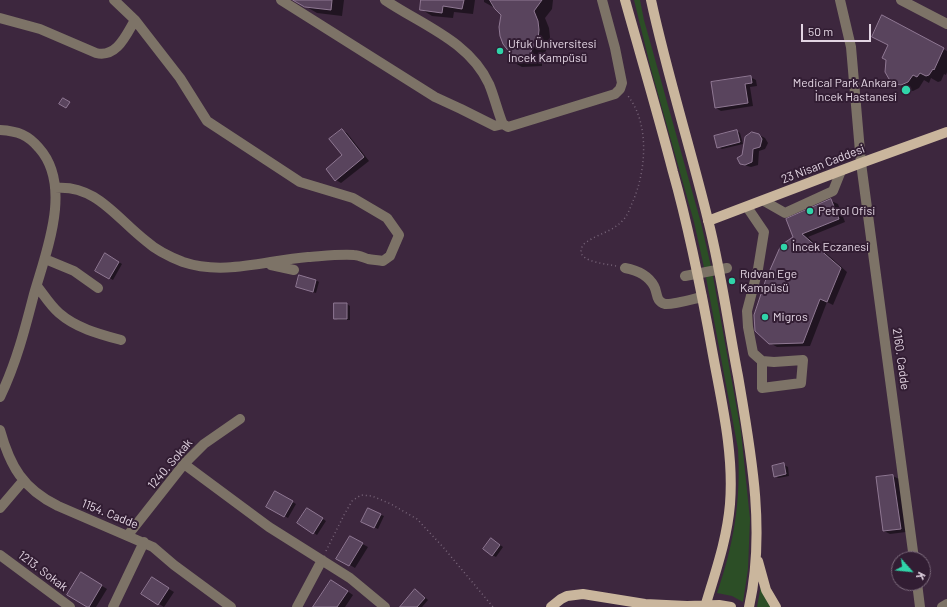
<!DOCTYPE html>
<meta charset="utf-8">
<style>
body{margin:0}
#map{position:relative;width:947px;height:607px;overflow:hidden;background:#3d273e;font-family:Barlow,sans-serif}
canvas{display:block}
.north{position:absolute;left:891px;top:551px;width:40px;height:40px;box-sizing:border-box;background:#321d33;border:1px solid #796779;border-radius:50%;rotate:117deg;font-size:11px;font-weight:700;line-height:16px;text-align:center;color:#e3d5e3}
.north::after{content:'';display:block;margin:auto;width:14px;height:18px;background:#30d4a9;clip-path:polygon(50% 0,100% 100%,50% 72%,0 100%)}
.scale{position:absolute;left:801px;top:24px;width:70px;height:18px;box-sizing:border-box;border:2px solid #e3d5e3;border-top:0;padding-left:5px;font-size:12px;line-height:14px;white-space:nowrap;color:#e3d5e3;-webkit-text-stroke:3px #321d33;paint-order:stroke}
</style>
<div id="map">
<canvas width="947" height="607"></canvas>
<div class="north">K</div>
<div class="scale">50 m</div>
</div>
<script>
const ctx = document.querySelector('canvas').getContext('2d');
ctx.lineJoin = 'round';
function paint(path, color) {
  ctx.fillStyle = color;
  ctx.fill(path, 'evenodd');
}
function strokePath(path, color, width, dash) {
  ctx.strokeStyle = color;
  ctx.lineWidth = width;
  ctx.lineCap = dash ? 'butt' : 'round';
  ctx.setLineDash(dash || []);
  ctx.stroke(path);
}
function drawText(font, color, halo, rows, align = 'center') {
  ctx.font = font + ' Barlow,sans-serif';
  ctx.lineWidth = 4;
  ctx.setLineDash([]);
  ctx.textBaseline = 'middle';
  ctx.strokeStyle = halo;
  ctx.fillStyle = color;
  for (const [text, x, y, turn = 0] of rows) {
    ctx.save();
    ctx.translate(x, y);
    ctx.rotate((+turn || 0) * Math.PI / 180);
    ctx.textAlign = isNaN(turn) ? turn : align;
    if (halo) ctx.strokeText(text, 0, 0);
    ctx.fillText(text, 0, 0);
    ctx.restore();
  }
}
const green = new Path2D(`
 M634,0H640L644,20L701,223L712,271L741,432L750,519L748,569L743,602L732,596L717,593C734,544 741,501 738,449L705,272L694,222L651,69Z
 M761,585L771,607H757Z`);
const shadow = new Path2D(`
 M295,0H344L342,16L317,13Z
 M422,0H475L473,14L454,12L453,18L432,16L421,9Z
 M484,0H553L552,9L545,18L549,28L550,37L549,45L542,58V66L522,67L511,61V53L502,14L495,8L484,2Z
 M882,17L947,51V72L946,75L944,74L941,81L938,82L931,78L929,83L924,80L919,88L913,91L907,90L895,83L889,46Z
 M750,77L756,80L757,86L750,87L753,106L721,111L716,108Z
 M342,130L347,133L369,161L341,183L336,180L343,155Z
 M737,131L740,133L743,144L722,149L718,147Z
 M759,135L765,138L768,143L765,149L759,151L758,165L751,167L747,166L741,163L742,156Z
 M831,201L838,204L845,222L808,237L847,272L833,305L827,302L810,346L777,347L770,343L794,238Z
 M106,254L122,264L113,280L96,270Z
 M316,280L319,282L316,293L297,287Z
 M347,304L350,306V320H338L335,318Z
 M784,465L788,467L789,476L778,478L775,476Z
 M893,476L899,479L906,532L890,534L884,531Z
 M275,492L296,504L288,518L267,506Z
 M308,509L326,521L317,535L299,523Z
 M381,515L384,516L378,529L366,523Z
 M350,537L368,547L355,568L338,558Z
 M495,541L503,547L496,557L492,555Z
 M81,573L107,589L96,607H89Z
 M157,582L174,592L164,607L142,593Z
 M337,584L353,595L345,607H314Z
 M419,592L428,600L422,607H401Z`);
const building = new Path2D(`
 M293,0H332L331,10L305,7Z
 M421,0H464L462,9L443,6L442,13L420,10Z
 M490,0H542L534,11L538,21L539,30L538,39L531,51V60L510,61V53L503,44L500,36L499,27L501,15L495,9Z
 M882,15L944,48L934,70L933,69L929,75L926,76L920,73L917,77L913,75L908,82L901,85L895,84L889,79L885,72L886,60L882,58L888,45L872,37Z
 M751,76L752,83L745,84L748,103L715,108L711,82Z
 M63,98L70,102L66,108L59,104Z
 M342,129L364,157L335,181L326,169L342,155L329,139Z
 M737,130L740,142L717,148L714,136Z
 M752,132L759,134L762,139L760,147L753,149L752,162L745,165L740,164L737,158L742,155L745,137Z
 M831,199L839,219L802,234L841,268L827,302L820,299L803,343L769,344L755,331L754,315L766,279L781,245L793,237L786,219Z
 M105,253L119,262L109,279L95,271Z
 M299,275L316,280L313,292L296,287Z
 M334,303H347V319H334Z
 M784,463L786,474L774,477L772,466Z
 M893,475L901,529L883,531L876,477Z
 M275,491L293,501L284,517L266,507Z
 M307,508L323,518L313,534L297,523Z
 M368,508L381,514L374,528L361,522Z
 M350,536L363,543L349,566L336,559Z
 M491,538L500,545L492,556L483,549Z
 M81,572L102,585L89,607H87L67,595Z
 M152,577L169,588L158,605L141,594Z
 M331,580L348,591L337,607H313Z
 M415,589L425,598L417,607H400Z`);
const path = new Path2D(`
 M616,266C607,264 582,262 581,252C581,249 582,246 584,244C596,234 613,232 623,220C628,215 630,208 633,201C646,171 650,124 628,96
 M326,551L344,515L352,501L361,495L372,496L391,504L417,519L443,547L493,607`);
const minor = new Path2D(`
 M281,0L435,97L461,109L495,126L503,124
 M385,0C422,25 469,41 489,84C494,96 497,109 502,122L503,124L508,127L615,94L620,89L622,83L615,48L602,0
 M840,0L851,47L861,163L914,559
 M901,0L947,24
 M0,18L40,29L96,53C117,58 126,35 135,20
 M0,130C18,131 28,135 39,148C73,186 46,252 34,294C25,329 16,364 0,397
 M55,188C96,184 117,219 146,241C156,250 170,257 183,262C224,276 267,260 308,257C323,256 340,254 354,255C359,255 364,258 368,259C373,260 378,260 383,261L390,256L399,235L387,218L353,198L300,182L207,121L180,78L135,20L114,0
 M764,201L785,213L833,191L841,171
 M747,207L764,232L758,269L747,311L748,327L753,353L762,361L774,362L803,360L801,383L762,388V361
 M45,259L74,271L98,288
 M271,265L294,270
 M625,268C636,270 648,275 654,286C658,293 655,301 665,304C673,305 693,299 702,297
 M685,276L727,268
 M37,286C44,295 50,305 59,313C76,328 99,334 121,340
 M0,430C10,466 23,489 58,506L153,547L174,565L231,607
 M184,464L269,527L350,578L385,607
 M0,508L23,481
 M128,535L184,464L204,444L240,419
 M0,555L70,607
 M917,583L920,607
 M113,607L144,542
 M297,607L322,560
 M942,607L947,604`);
const major = new Path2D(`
 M625,0C641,57 658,114 673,172C690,232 702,294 713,355C722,404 734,454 730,504C727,540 715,573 705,607
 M651,0C667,74 690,146 708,220C721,271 728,324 738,376C751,452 766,531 749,607
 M708,221L861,163L947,132
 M758,561L766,590L776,607
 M551,607L561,599L567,596L583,594L645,604L687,606L719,605L731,607`);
const markers = [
 [500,51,4,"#30d4a9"],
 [906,90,5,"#30d4a9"],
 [810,211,4,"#30d4a9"],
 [784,247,4,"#30d4a9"],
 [732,281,4,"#30d4a9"],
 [765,317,4,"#30d4a9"]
];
const poiNames = [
 ["Ufuk Üniversitesi",508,44],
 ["İncek Kampüsü",508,58],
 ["Medical Park Ankara",897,83,"right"],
 ["İncek Hastanesi",897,97,"right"],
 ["Petrol Ofisi",818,211],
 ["İncek Eczanesi",792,247],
 ["Rıdvan Ege",740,274],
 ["Kampüsü",740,288],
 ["Migros",773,317]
];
const streetNames = [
 ["23 Nisan Caddesi",823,164,-21],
 ["2160. Cadde",901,359,82],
 ["1240. Sokak",170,464,-50],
 ["1154. Cadde",110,514,22],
 ["1213. Sokak",43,571,37]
];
paint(green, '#2c4e26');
paint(shadow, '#0007');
paint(building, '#59445d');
strokePath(building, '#8f7893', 1);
strokePath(path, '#786579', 1.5, [1, 3]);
strokePath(minor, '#7d7367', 10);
strokePath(major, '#cab69d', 10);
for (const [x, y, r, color] of markers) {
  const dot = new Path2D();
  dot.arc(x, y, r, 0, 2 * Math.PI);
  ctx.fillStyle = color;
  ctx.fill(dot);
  strokePath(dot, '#321d33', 1.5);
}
drawText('12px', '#e3d5e3', '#321d33', poiNames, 'left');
drawText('12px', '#e3d5e3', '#321d33', streetNames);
</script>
